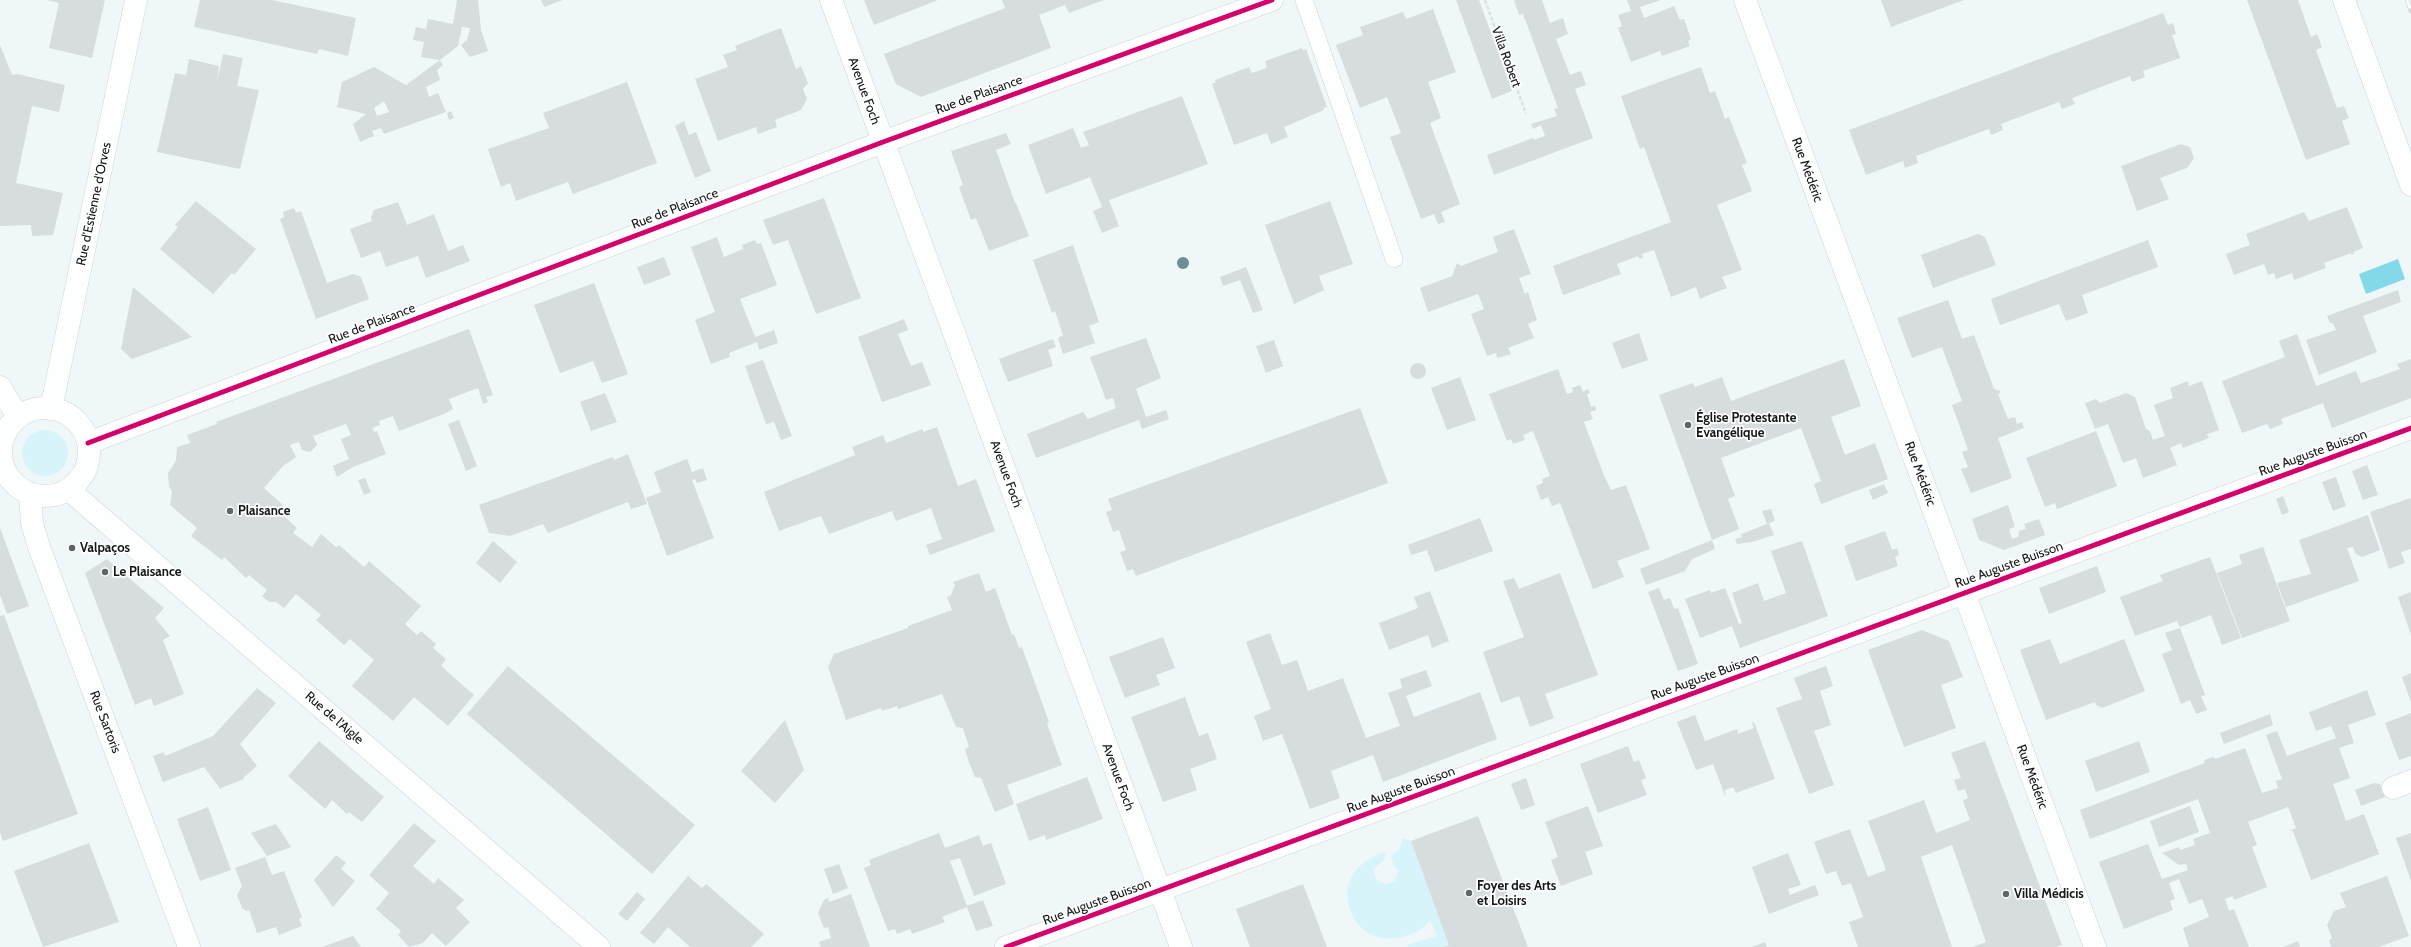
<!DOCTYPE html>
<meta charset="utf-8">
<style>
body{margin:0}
canvas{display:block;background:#f0f7f9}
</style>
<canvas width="2411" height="947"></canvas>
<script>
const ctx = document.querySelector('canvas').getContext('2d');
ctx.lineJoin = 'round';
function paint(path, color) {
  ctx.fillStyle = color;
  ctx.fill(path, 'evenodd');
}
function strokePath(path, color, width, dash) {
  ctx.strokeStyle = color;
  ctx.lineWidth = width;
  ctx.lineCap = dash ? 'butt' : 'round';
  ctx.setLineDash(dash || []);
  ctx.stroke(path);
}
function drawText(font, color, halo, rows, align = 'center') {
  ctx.font = font + ' Cabin,sans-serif';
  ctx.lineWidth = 3.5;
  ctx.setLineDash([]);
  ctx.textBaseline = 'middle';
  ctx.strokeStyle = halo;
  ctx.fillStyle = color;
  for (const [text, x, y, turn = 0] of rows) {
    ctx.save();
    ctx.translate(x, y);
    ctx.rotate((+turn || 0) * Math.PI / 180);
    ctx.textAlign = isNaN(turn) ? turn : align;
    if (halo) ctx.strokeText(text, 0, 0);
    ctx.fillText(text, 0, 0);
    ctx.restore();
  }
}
const green = new Path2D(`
 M22 453a23 23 0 1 1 46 0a23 23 0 1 1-46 0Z
 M1403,838L1411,841L1449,945L1443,947H1408L1407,945L1437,936L1430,920C1418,939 1381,945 1364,930C1345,913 1341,885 1359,867C1365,861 1378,852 1386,853L1384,860L1374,869C1374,878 1378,882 1387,884L1396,880L1398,871L1393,864L1391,855L1399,850Z`);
const water = new Path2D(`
 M2398,259L2405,279L2366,294L2359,274Z`);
const building = new Path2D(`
 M47,0H105L92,58L49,48L59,3Z
 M200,0H272L356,18L348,56L319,49L317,54L194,27Z
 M457,0H478L481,30L488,51L470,57L461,45L467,40L470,28L462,27L458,46L440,60L421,57L424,42L413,40L416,27L426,29L428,19L453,24Z
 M541,0H563L544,7Z
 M864,0H938L874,25Z
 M1002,0H1104L1069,13L1065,5L1039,15L1051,48L921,97L896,84L884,54L1005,8Z
 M1456,0H1479L1512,91L1492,99Z
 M1514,0H1542L1550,23L1563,18L1568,34L1556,39L1570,75L1581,71L1586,85L1575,89L1593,138L1494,175L1487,155L1533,138L1534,140L1545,136L1541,125L1533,129L1531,124L1557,116L1554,109L1558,108L1523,14L1519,15Z
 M1627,0H1661L1640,7L1644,18L1674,6L1680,20L1684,19L1691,39L1688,41L1690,46L1662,56L1660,51L1631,62L1618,28L1622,26L1618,15L1631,11Z
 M1881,0H1964L1891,27Z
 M2247,0H2298L2311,37L2317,34L2322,47L2316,50L2337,108L2344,106L2349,118L2342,121L2350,144L2306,160Z
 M1433,9L1456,72L1428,82L1441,118L1430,123L1460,204L1441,212L1445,222L1438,224L1434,214L1421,219L1390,137L1401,133L1387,97L1360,108L1336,45L1363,35L1360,27L1403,12L1406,19Z
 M2163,13L2168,25L2173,23L2176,34L2172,35L2180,58L2143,71L2145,77L2132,82L2130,76L2072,98L2075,104L2062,109L2059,102L2001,124L2003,130L1991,135L1989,129L1916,156L1918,163L1905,168L1903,161L1866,175L1849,130Z
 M781,28L796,69L801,66L808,83L803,89L807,99L801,110L775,120L777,127L758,134L756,127L718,141L695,79L728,67L723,55L737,50L735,46Z
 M0,45L12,75L17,74L65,85L59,112L32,106L16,183L63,193L53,235L32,236L31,225L0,226Z
 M1302,48L1303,50L1306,49L1327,107L1323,108L1324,110L1284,127L1288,137L1271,144L1267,133L1234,145L1212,84L1216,82L1215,80L1249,67L1252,73L1267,68L1265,61Z
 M223,54L243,58L237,86L259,90L240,169L157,152L175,73L186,75L189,59L219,66L217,82Z
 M440,60L443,65L437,70L440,80L426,87L429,97L438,93L446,112L384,134L381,128L372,131L374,136L360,142L353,124L366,114L337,107L342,82L374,67L406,85ZM384,101L389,112L377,116L374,108Z
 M1701,67L1710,93L1715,91L1725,119L1729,117L1747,163L1742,165L1752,191L1717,205L1742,270L1722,277L1727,288L1709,295L1700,299L1696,287L1671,297L1654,250L1642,254L1643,258L1640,259L1638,256L1617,264L1621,274L1563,295L1553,266L1671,222L1644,147L1640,149L1621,96Z
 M627,82L657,163L573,194L568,182L516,201L510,183L501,187L488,149L549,128L543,113Z
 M1182,96L1208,164L1109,200L1119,226L1102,233L1093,211L1102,207L1090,177L1046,194L1028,145L1073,128L1081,148L1089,145L1083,132Z
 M451,111L454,118L449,120L447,113Z
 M684,121L689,135L696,132L711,171L695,178L675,126Z
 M1006,133L1011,144L996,150L1015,203H1016L1029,236L989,251L976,218L971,220L959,187L963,185L951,151Z
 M2181,144L2190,147L2194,158L2187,168L2160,178L2169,199L2137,211L2121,166Z
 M824,198L861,298L816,314L788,240L773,245L763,220Z
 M196,201L256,249L234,275L232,273L213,294L160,249L178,227L175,225Z
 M1330,201L1353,264L1319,276L1324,290L1294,304L1265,225Z
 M398,202L407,225L434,214L448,251L463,245L470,261L426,278L418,256L386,267L380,251L361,258L350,229L372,221L371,217L374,210Z
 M2347,207L2363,248L2353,252L2354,254L2351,255V253L2324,263L2326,268L2294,280L2292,273L2276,279L2274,273L2268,275L2264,264L2234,275L2226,254L2250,245L2246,234L2304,212L2309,221Z
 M294,208L296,213L301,211L327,283L353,274L361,277L369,299L316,319L280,219L284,217L283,212Z
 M1514,229L1531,274L1519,278L1525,294L1528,292L1537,320L1528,324L1534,338L1508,348L1511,354L1497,358L1496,353L1487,356L1471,314L1484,309L1478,294L1428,312L1420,288L1452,276L1457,263L1461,266L1498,252L1493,237Z
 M1978,234L1985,237L1996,265L1933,288L1921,255Z
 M717,237L724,257L743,249L742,245L755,240L757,244L761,243L777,285L740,299L755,337L774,330L778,343L759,350L757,342L729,353L730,357L711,364L695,320L715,312L691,247Z
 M2148,240L2158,267L2082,295L2088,313L2066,321L2059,304L2000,325L1991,299Z
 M1073,245L1099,322L1089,326L1095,343L1063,354L1058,338L1063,335L1055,311L1052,313L1033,260Z
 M664,257L671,275L644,285L637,267Z
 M1246,267L1263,310L1253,313L1240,280L1223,286L1220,277Z
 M594,283L628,374L602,383L593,361L560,373L534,305Z
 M133,287L192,337L132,359L121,349Z
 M2398,290L2401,302L2363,316L2377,352L2319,375L2306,340L2336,330L2333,323H2330L2327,316Z
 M1948,300L1962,339L1974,335L1994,389L2000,391V393L1998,394L2008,419L2015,417L2017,424L2022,422L2024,428L1998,438L2012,478L1971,493L1961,469L1968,467L1962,452L1968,450L1952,405L1962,401L1942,347L1912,358L1897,318Z
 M904,319L908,330L898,334L911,366L922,362L931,385L882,402L858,337Z
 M469,329L493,395L486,397L488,402L483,404L478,388L449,399L453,409L444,414L399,431L393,416L379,421L380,425L372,428L374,432L377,431L386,454L353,467L337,477L333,466L349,459L341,439L351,435L346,424L313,436L317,445L310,452L302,450L299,442L290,445L296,457L283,466L264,488L282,504L284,516L297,528L293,533L312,547L321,534L336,547L339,545L364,567L369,561L421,606L405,624L417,635L421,631L436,644L433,648L446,659L441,666L474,695L448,726L414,697L393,721L352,686L374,660L350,639L344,645L316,620L321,615L296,594L284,608L276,602H269L262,596L267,590L249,575L246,578L224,557L222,560L191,536L197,528L170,505L172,492L169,486L168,473L176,461L177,447L190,443L187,435L217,424L216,422Z
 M1639,333L1648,360L1622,369L1612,343Z
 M2297,334L2316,386L2356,371L2361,383L2400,369L2397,364L2411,359V398L2332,428L2323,403L2281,419L2283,424L2270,429L2267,424L2242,433L2222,381L2285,357L2279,341Z
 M1146,338L1161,378L1136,389L1146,417L1166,410L1169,419L1142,429L1139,420L1036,458L1027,434L1083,412L1088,419L1116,408L1113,398L1106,400L1090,357Z
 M1053,339L1056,347L1048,350L1053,366L1008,382L999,359Z
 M1274,340L1283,366L1266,373L1256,346Z
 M1844,359L1861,406L1831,417L1845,455L1875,443L1888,479L1821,504L1814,484L1821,481L1801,428L1721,458L1735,496L1728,499L1739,529L1712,540L1659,395L1693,383L1695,387L1722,377L1731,401Z
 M763,360L792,436L781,440L774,422L766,424L745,366Z
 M1410 371a8 8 0 1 1 16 0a8 8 0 1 1-16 0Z
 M1558,369L1567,394L1573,392L1572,388L1580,385L1583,392L1588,389L1590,393L1587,394L1591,407L1595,406L1596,410L1590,412L1593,419L1584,422L1603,473L1611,490L1626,485L1650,549L1617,561L1624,577L1593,589L1560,503L1552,506L1548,497L1541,500L1536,486L1543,483L1542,479L1550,476L1533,431L1523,435L1525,440L1513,444L1511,439L1507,441L1489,394Z
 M1460,377L1476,420L1447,430L1431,388Z
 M2188,381L2189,386L2202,381L2219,430L2207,434L2209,438L2183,448L2181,443L2170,448L2177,465L2143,478L2136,458L2123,463L2108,424L2095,429L2085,403L2096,399L2100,403L2126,393L2135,397L2146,429L2150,431L2153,440L2165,436L2154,405L2173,398L2170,388Z
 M605,393L617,422L591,431L580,402Z
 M1360,408L1388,483L1136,576L1133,569L1127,571L1120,552L1126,550L1119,530L1113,532L1106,512L1112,510L1108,499Z
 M459,420L477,466L466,471L448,424Z
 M937,427L958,486L976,479L995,531L930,555L926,545L942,539L931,508L896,521L892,511L829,534L821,516L779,531L764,492L855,455L852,447L883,435L886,443L923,429V432Z
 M2096,431L2117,486L2057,509L2055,503L2045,507L2026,458Z
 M628,454L647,504L631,509L628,502L548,533L543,524L510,536L489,533L479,505L613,457L614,460Z
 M687,459L692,472L703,468L707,480L697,483L695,479L692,480L714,538L667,556L646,498L661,492L654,472Z
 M2367,465L2378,495L2363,500L2352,471Z
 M2336,477L2346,506L2333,511L2322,482Z
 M365,478L371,492L364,495L358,480Z
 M1884,484L1888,493L1873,500L1869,490Z
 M2283,496L2289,512L2282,515L2276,499Z
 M2411,498V549L2401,552L2405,563L2389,569L2370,512Z
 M2008,505L2015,527L2009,529L2012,539L2018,537L2019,531L2026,529L2024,524L2039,519L2045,535L2004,550L1979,540L1972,519Z
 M1771,509L1775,521L1769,523L1774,535L1752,542L1737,544L1735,539L1742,537L1741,534L1767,524L1762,511Z
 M2368,515L2380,550L2362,557L2355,553L2353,547L2347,548L2359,581L2286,607L2277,583L2311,574L2299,540Z
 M1480,518L1493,551L1435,572L1427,550L1411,555L1408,545Z
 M0,528L29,606L7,614L0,595Z
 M1885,531L1892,550L1897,548L1899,555L1895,557L1898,566L1856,581L1844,546Z
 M1712,540L1715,549L1692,559L1685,571L1646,585L1640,569Z
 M493,541L517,562L500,583L476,563Z
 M1802,541L1828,616L1740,648L1732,626L1700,638L1685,599L1710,590L1711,593L1725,588L1739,624L1742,623L1732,593L1758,583L1764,601L1786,593L1771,551Z
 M2263,547L2290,621L2242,638L2217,573L2242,564L2239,555Z
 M2210,557L2241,638L2222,645L2211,615L2180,627L2177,621L2135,636L2120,597L2163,581L2160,575Z
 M107,559L164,608L155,618L170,636L163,640L184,694L154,706L151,698L135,705L85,573Z
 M2097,566L2106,592L2049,614L2039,588Z
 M979,573L986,592L995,588L1012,635L1014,634L1019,648L1022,647L1049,722L1047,724L1062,765L1007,785L1014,804L995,812L981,778L975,777L968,760L965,749L969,747L963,728L956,727L942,694L898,709L897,706L882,711L881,708L846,720L828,667L834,654L908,628V626L952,610L947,597L951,595L955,585L953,582Z
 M1560,573L1598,675L1545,694L1554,718L1530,727L1519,696L1501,703L1483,652L1524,637L1503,581L1514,578L1519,589Z
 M1659,588L1664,600L1670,598L1674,609L1678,608L1698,664L1678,671L1648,592Z
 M1430,591L1449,641L1432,648L1428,635L1389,650L1379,623L1418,608L1414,597Z
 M2411,592V635L2398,597Z
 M4,615L78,814L3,841L0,832V616Z
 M2180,628L2205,695L2201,696L2207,710L2196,714L2190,700L2181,704L2162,654L2172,650L2165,633Z
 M1922,630L1949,641L1963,677L1941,685L1956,728L1904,747L1868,650Z
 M1270,633L1282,665L1297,660L1308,691L1343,678L1366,738L1400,726L1388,693L1402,688L1400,679L1426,670L1432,686L1406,696L1414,717L1480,692L1497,739L1383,782L1373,755L1331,771L1340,798L1310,809L1282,734L1263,741L1254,716L1271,709L1246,642Z
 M1163,637L1175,668L1156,675L1160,685L1125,698L1109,657Z
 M2050,639L2060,664L2124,639L2145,691L2102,708L2096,705L2095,702L2046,720L2020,650Z
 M508,666L695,825L652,874L467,714Z
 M1826,666L1833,686L1820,691L1831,725L1814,731L1834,785L1809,794L1776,708L1802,699L1794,678Z
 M2411,673V702L2402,677Z
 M257,688L276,703L240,744L257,766L243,778L244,779L221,788V790L204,767L163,782L153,756L164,752L165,756L213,736Z
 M2367,690L2376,715L2348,725L2354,743L2339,748L2350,778L2333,784L2346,821L2364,814L2379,854L2311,880L2293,831H2289L2296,828L2288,807L2248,822L2257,845L2252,847L2267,887L2234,900L2233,896L2225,899L2229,911L2234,909L2249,947H2189L2183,928L2209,917L2202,899L2189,904L2179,879L2169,883L2175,899L2170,901L2173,910L2124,929L2099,862L2148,844L2162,879L2188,870L2186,864L2179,865L2162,853L2179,847L2180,850L2195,845L2193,839L2210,833L2198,799L2090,839L2080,810L2205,763L2204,760L2214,757L2215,759L2245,748L2262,793L2278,788L2276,781L2282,779L2266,735L2277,731L2287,756L2336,738L2331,726L2316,731L2309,712Z
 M1185,697L1199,736L1208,733L1217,759L1190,769L1197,790L1163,802L1131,717Z
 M2411,713V756L2399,760L2385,723Z
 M2270,714L2273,725L2224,744L2220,733Z
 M1695,715L1705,741L1737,729L1738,734L1754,728L1752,723L1754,722L1775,779L1736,793L1733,787L1725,790L1726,798L1713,764L1696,770L1677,722Z
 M785,720L804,770L775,803L741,771Z
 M319,741L384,797L362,822L349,812L347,814L332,800L325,809L288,776Z
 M1985,741L2062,945L2056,947H1973L1986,942L1952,845L1921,857L1952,947H1858L1849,922L1863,917L1851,883L1842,886L1836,871L1826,874L1814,842L1850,829L1868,877L1886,870L1868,821L1924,800L1936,833L1970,820L1963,801L1968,798L1965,789L1958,791L1954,780L1961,778L1951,753Z
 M2139,741L2150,772L2096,792L2085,761Z
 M1628,746L1634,762L1639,760L1646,778L1641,780L1647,795L1598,813L1580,764Z
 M1087,777L1103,819L1046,840L1045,835L1029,841L1016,804Z
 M1526,778L1535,805L1521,810L1511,784Z
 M2374,783L2380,784L2385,797L2361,806L2355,790Z
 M1588,806L1603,846L1585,852L1593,874L1561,886L1551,860L1558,857L1545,822Z
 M2190,806L2199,832L2159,847L2150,821Z
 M208,807L231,870L200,881L177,819Z
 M1478,816L1528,947H1444L1449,945L1411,841Z
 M414,823L436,841L413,866L434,884L438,878L464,900L456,908L470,922L446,946L432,933L423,943L409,947L398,935L401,931L376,909L389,893L369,875Z
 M276,824L291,847L267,856L251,833Z
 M939,833L945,848L979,835L983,846L991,843L1006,884L974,896L960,858L950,861L967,906L983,900L993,926L976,931L967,907L942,917L945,922L912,934L910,929L897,934L895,929L888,931L864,868L871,865L869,860Z
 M2411,833V881L2396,838Z
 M89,843L119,922L43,947L14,871Z
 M1788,853L1801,885L1788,889L1790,895L1815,885L1819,895L1769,914L1752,867Z
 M336,855L346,863L341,869L355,881L333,907L314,880Z
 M265,857L272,875L284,871L302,917L299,919L302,926L279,935L276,927L257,933L249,910L246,911L242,908L237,895L242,886L235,868Z
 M839,864L848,888L833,894L824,869Z
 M688,876L702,888L706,884L764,934L751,947H690L668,927L654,944L640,933Z
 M2387,876L2409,936L2379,947H2331L2329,940L2332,938L2327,925L2334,911L2346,907L2340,893Z
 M1303,884L1327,947H1250L1236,909Z
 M637,892L645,899L627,921L618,914Z
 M851,894L870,947H821L819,942L831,938L828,927L824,928L818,913L824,900L828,898L829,902Z
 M353,936L361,947H322Z
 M2298,941L2300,947H2283Z
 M1765,942L1767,947H1752Z`);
const path = new Path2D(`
 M1485,0L1526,114`);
const lane = new Path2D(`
 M1304,0L1394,259`);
const street = new Path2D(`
 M831,0L1181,947
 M1745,0L2095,947
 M2344,0L2411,185
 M0,387L18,417
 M1 452a44 44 0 1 1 88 0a44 44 0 1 1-88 0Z
 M51,409L136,0
 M88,443L883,142L1272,0
 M69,490L599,947
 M30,494L32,523L39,547L189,947
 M2393,788L2411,781
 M1006,947L2411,428`);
const rail = new Path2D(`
 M2407,0L2411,11`);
const cycleway = new Path2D(`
 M88,443L883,142L1272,0
 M1006,947L2411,428`);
const trees = [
 [1183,263]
];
const markers = [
 [1688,425,4,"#606567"],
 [230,511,4,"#606567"],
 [72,548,4,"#606567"],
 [105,572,4,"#606567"],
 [1469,893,4,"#606567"],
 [2006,894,4,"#606567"]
];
const streetNames = [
 ["Villa Robert",1506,57,70],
 ["Avenue Foch",864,91,70],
 ["Rue de Plaisance",979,95,-20],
 ["Rue Médéric",1807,170,70],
 ["Rue d'Estienne d'Orves",94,204,-78],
 ["Rue de Plaisance",675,209,-21],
 ["Rue de Plaisance",372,324,-21],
 ["Rue Auguste Buisson",2313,453,-20],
 ["Avenue Foch",1006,474,70],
 ["Rue Médéric",1920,474,70],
 ["Rue Auguste Buisson",2009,565,-20],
 ["Rue Auguste Buisson",1705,677,-20],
 ["Rue de l'Aigle",334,718,41],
 ["Rue Sartoris",105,722,69],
 ["Avenue Foch",1118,777,70],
 ["Rue Médéric",2032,777,70],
 ["Rue Auguste Buisson",1401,790,-20],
 ["Rue Auguste Buisson",1097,902,-20]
];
const poiNames = [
 ["Église Protestante",1696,418],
 ["Evangélique",1696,433],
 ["Plaisance",238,511],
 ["Valpaços",80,548],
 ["Le Plaisance",113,572],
 ["Foyer des Arts",1477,886],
 ["et Loisirs",1477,901],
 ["Villa Médicis",2014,894]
];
paint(green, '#d7f4fa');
paint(water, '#83d9e8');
paint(building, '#d7dcde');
strokePath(lane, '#cdd3d4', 18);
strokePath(street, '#cdd3d4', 23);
strokePath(path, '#dddfe0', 2.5, [4, 2]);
strokePath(lane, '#fdfefe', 17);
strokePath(street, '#fdfefe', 22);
strokePath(rail, '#d6d8d8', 4.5);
strokePath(rail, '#fff', 3, [9]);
strokePath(cycleway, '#d6006c', 5);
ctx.fillStyle = '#6c9095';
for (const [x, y] of trees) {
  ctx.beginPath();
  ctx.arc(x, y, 6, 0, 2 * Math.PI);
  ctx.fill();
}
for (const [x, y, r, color] of markers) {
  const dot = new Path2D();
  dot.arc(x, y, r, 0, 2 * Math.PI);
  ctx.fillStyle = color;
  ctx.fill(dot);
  strokePath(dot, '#fff', 1.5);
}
drawText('13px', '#121718', '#fff', streetNames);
drawText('bold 13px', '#121718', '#fff', poiNames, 'left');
</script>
